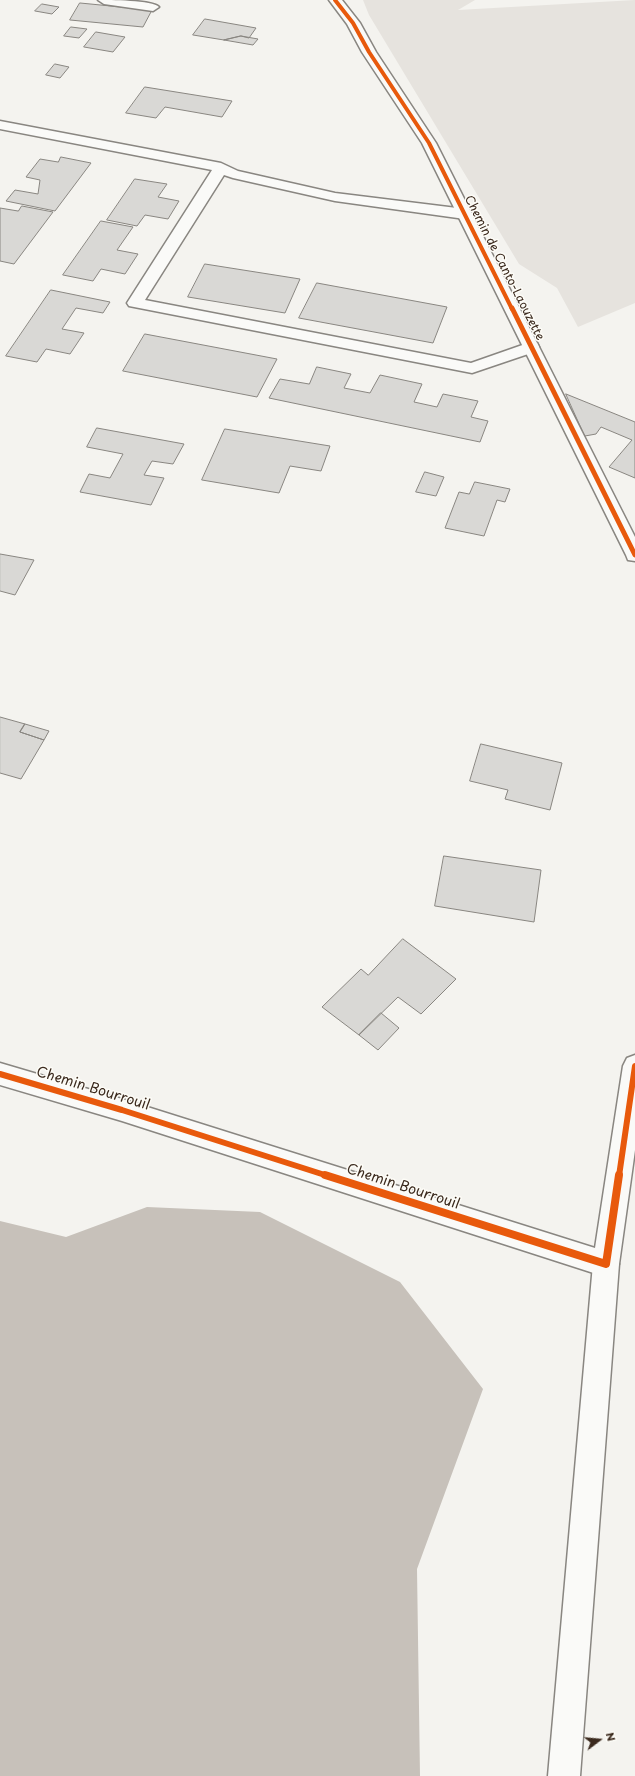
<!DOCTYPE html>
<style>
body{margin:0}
#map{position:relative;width:635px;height:1776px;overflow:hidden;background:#f4f3ef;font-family:"Playpen Sans",sans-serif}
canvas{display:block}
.north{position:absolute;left:579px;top:1720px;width:40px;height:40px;-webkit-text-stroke:3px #fdfcf7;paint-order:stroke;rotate:74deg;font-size:11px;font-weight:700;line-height:16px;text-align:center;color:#3b2a1e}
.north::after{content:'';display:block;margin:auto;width:14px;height:18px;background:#3b2a1e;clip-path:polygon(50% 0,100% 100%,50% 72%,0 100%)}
</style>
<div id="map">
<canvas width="635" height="1776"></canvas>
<div class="north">N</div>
</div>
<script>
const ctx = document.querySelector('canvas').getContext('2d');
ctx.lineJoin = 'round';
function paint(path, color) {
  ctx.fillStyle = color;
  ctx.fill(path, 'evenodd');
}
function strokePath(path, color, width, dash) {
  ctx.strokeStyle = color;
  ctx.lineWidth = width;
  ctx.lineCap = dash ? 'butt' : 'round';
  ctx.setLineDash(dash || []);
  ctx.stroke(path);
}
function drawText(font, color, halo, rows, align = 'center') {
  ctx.font = font + ' "Playpen Sans",sans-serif';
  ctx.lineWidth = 3;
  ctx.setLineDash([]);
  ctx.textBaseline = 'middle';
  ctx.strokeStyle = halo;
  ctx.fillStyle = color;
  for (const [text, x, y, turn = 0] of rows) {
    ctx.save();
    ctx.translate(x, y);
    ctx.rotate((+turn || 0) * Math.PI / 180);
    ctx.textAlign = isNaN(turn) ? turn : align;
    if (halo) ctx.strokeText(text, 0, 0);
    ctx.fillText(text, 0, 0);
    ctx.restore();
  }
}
const built = new Path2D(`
 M363,0H475L458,10L635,0V303L578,327L557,288L519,264L369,15Z`);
const water = new Path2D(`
 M147,1207L260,1212L400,1282L483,1389L417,1569L420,1776H0V1221L66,1237Z`);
const building = new Path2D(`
 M80,3L152,10L143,27L70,20Z
 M42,4L59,7L52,14L35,11Z
 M205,19L256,28L249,38L241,36L224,40L193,35Z
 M71,27L87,29L79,38L64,36Z
 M96,32L125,37L113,52L84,47Z
 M241,36L258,39L253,45L224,40Z
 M55,64L69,67L60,78L46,75Z
 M145,87L232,101L222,117L165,107L156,118L126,113Z
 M61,157L91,163L55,211L6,201L15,190L38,194L40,180L26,177L40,159L58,162Z
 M135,179L167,184L158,197L179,201L168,219L145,215L137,226L107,220Z
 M22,206L53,212L14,264L0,261V208L18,211Z
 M101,221L133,227L117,250L138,254L125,274L101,269L93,281L63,275Z
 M205,264L300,279L285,313L188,297Z
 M317,283L447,307L433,343L299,318Z
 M51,290L110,302L103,313L76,308L62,329L84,333L70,354L46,349L37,362L6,356Z
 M145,334L277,359L257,397L123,371Z
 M317,367L351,374L344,388L370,393L380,375L422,384L414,402L437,407L443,394L478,401L471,417L488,421L480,442L269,398L280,379L309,384Z
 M566,394L635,422V478L609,467L632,440L601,427L596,434L585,436Z
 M97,428L184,444L173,464L152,461L144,475L164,478L151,505L80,492L89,474L110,478L123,454L87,447Z
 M225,429L330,446L321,471L290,466L279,493L202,480Z
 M425,472L444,477L436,496L416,492Z
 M475,482L510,489L505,502L497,500L484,536L445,528L459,492L469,494Z
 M0,554L34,560L15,595L0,591Z
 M0,717L25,724L20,732L44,740L21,779L0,773Z
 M25,724L49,731L44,740L20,732Z
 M481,744L562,763L550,810L505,799L508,790L470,781Z
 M444,856L541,870L534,922L435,906Z
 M403,939L456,979L421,1014L398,997L359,1035L322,1007L361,969L368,975Z
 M381,1013L399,1028L378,1050L359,1035Z`);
const service = new Path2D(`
 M98,0C109,0 153,0 159,7L153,11L104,4Z
 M0,121L221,163L238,171L335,193L465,209L470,211L473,214L470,217L465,219L335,201L233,178L224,175L145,300L471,363L531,342L537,343L539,347L537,351L472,373L129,306L127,303L212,170L0,129Z
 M606,1251L615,1255L619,1264L580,1776H548L593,1264L597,1255Z`);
const minor = new Path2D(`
 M329,0H342L360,23L376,52L436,143L635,537V561L628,560L626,555L422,143L362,52L347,24Z
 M635,1055V1150L619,1264L615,1273L606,1277L122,1121L0,1085V1063L122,1099L595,1248L623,1066L627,1058Z`);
const cyclewayFar3 = new Path2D(`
 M335,0L353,23L369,52L429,143L512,309`);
const cyclewayFar2 = new Path2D(`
 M512,308L635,555`);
const cyclewayFar1 = new Path2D(`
 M0,1074L122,1110L328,1176
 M619,1176L635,1066`);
const cycleway = new Path2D(`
 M325,1175L606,1264L619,1175`);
const farStreetnames = [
 ["Chemin de Canto-Laouzette",504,268,63]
];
const streetNames = [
 ["Chemin Bourrouil",93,1089,17],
 ["Chemin Bourrouil",403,1187,18]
];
paint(built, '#e6e3de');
paint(water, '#c7c1ba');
paint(building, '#d9d8d5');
strokePath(building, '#898681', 1);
strokePath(service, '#898681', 3);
strokePath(minor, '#898681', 3);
paint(service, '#fafaf8');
paint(minor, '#fafaf8');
strokePath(cyclewayFar3, '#e8590c', 4);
strokePath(cyclewayFar2, '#e8590c', 5);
strokePath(cyclewayFar1, '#e8590c', 6);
strokePath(cycleway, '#e8590c', 8);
drawText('12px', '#3b2a1e', '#fdfcf7', farStreetnames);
drawText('14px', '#3b2a1e', '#fdfcf7', streetNames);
</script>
